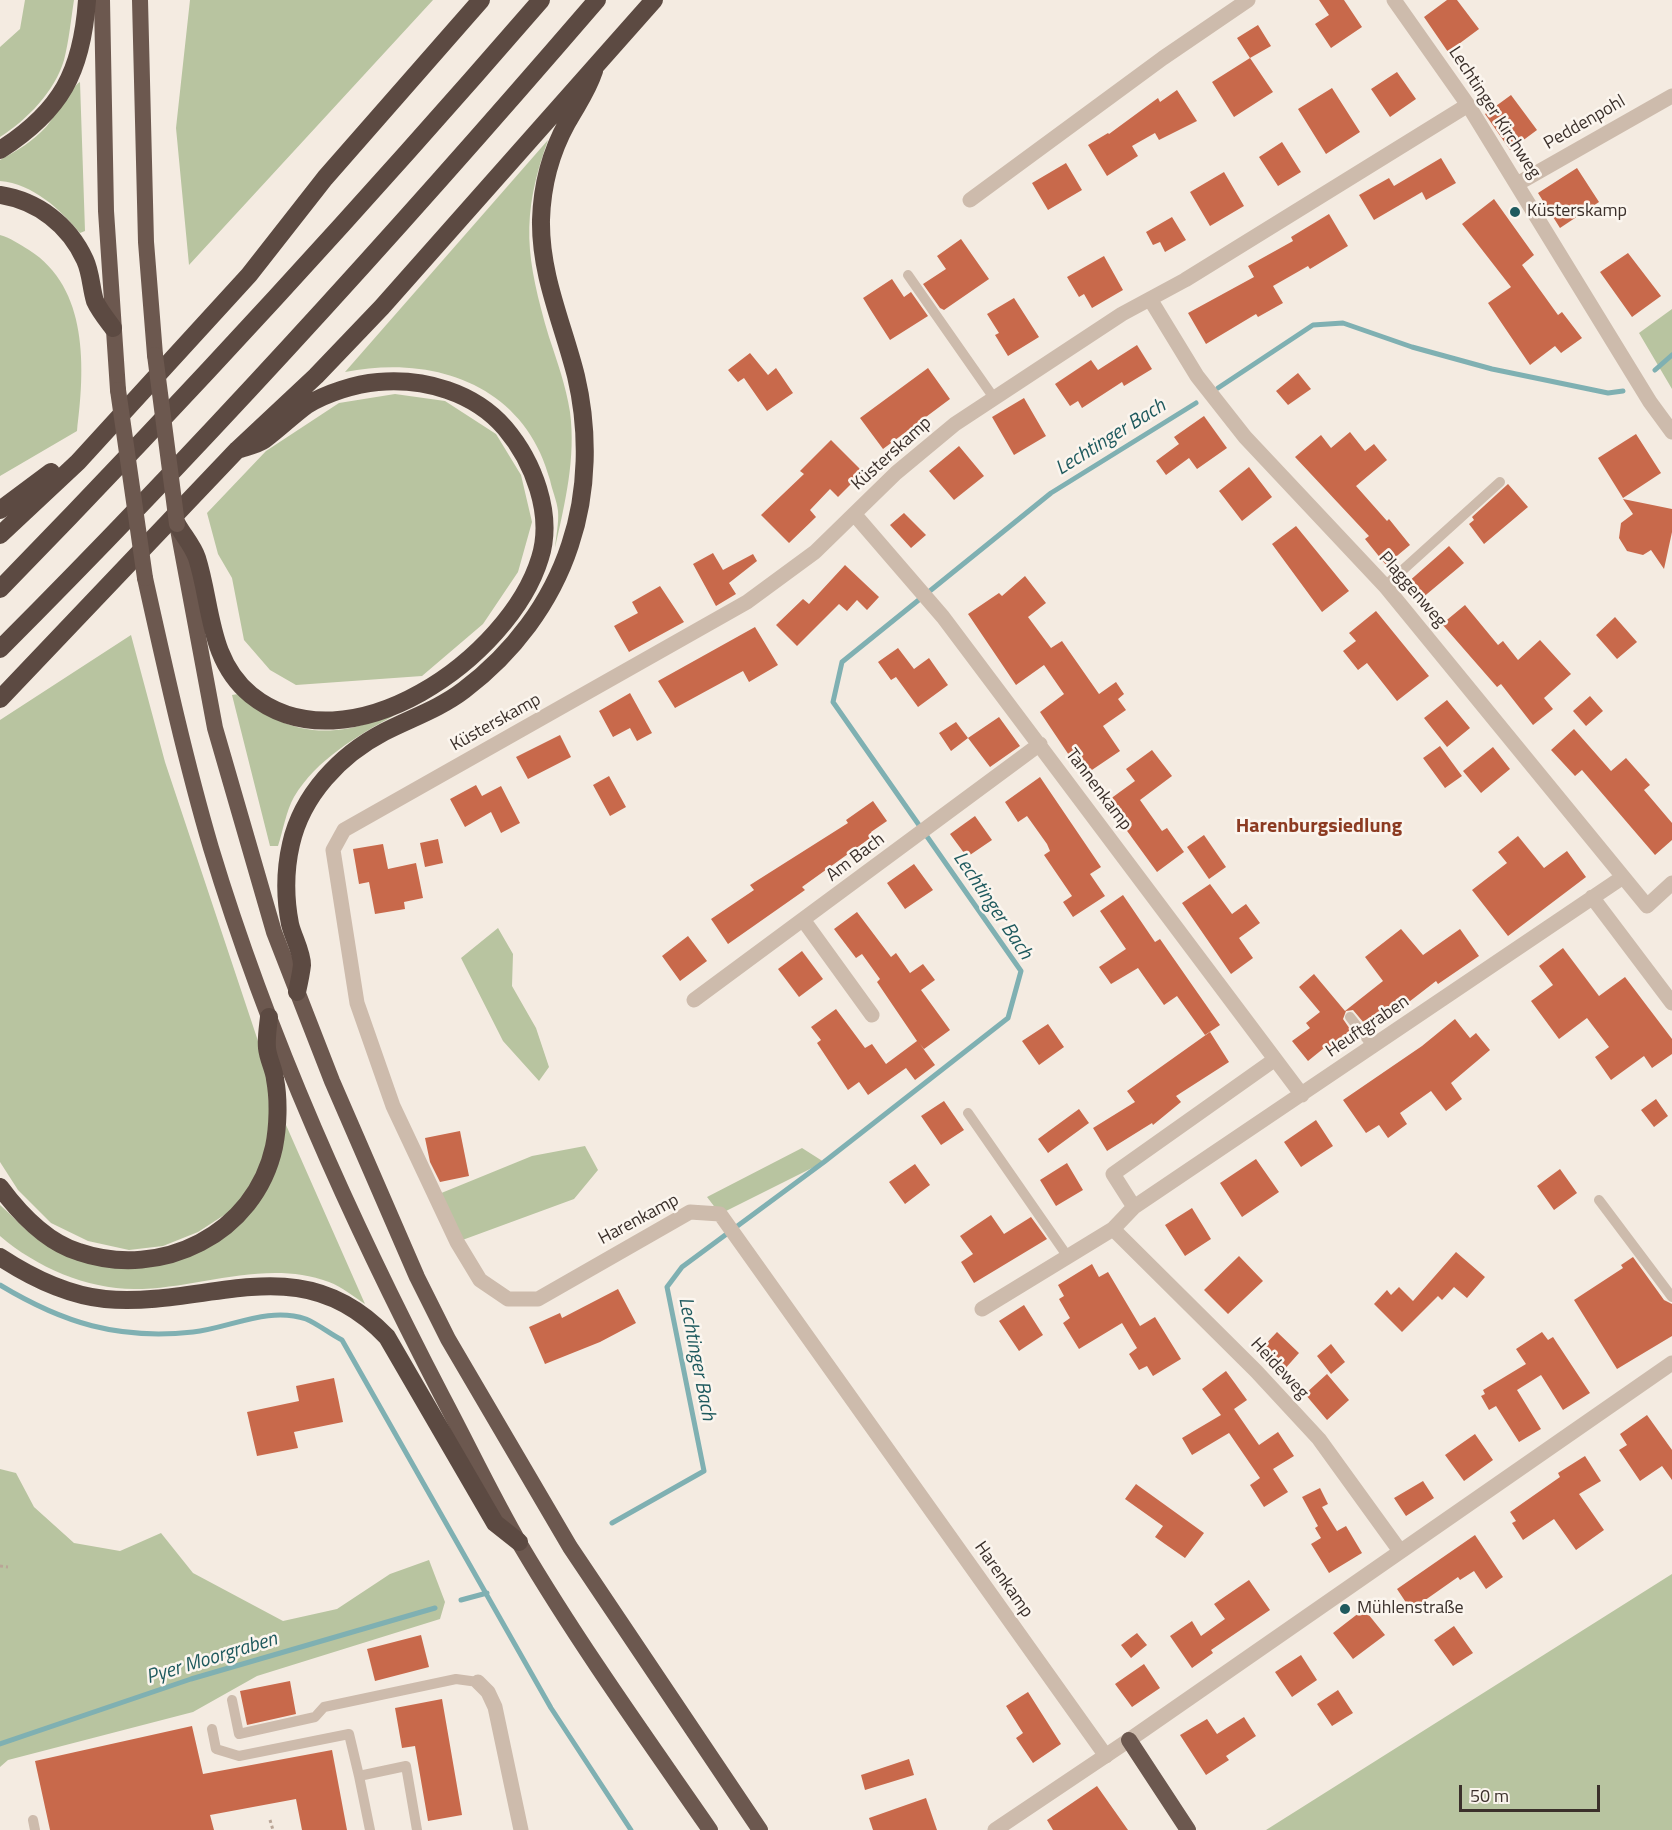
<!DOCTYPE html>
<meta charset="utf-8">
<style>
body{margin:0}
#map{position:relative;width:1672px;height:1830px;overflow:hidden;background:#f4ebe1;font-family:"Titillium Web",sans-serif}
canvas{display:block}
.scale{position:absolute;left:1459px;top:1785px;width:141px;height:27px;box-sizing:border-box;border:3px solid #3b302b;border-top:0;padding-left:8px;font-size:18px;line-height:21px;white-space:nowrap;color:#3b302b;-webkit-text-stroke:4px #fbf5ee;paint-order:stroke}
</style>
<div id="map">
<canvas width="1672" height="1830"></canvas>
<div class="scale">50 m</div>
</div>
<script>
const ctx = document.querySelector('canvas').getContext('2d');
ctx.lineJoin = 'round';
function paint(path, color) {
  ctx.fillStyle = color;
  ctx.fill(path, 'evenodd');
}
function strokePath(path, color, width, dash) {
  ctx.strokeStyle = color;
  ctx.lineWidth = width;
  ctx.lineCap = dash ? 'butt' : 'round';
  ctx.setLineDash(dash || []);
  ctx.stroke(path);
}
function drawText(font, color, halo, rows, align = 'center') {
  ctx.font = font + ' "Titillium Web",sans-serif';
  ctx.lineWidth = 5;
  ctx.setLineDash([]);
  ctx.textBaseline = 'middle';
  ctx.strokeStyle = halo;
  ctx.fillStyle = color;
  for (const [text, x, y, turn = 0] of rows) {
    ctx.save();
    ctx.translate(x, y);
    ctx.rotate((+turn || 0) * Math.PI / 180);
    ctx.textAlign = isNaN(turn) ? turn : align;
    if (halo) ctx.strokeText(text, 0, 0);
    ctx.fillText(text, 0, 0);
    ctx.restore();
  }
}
const green = new Path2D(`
 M25,0H74C71,19 69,41 64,60C55,91 27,120 0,137V47L20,29Z
 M190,0H433L189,265L176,128Z
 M80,82L85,231L80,233C60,209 33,184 0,181V160C17,151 33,141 46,127C55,117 72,86 80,82Z
 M548,140C520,218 526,258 549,337C557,361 566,386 570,412C576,458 565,503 555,548C556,536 559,523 558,511C557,501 552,490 550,480C525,385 434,354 345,372Z
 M0,235C11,238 19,244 29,250C89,288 85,369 77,431L0,476Z
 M1672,309V389L1639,333Z
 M395,394L445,401L496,434L521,475L532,522L518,572L483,624L422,676L296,685L270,670L244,640L232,578L218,554L207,513L266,451L339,403Z
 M131,635L165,762L267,1068L270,1126L264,1163L235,1208L198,1232L163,1246L129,1250L88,1241L51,1223L18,1190L0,1162V720Z
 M238,694C264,718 300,734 336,730C355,729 376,720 395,715C357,736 317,759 294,797C286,811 283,831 278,846H270L232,695Z
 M498,928L513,954L512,986L536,1028L549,1067L539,1081L503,1041L461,958Z
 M286,1125L365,1304C354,1297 342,1287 329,1282C265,1258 199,1289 134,1289C87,1289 36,1267 0,1236V1205C16,1219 34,1240 53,1249C120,1282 199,1272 249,1213C270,1189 277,1155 286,1125Z
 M585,1146L598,1170L574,1199L457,1242L434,1196L532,1156Z
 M802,1148L824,1162L720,1214L707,1197Z
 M0,1469L16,1473L34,1507L74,1543L120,1551L161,1533L193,1573L283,1621L337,1609L390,1574L429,1560L445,1602L440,1619L257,1676L193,1712L8,1760L0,1767Z
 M1672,1574V1830H1266Z`);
const stream = new Path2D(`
 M1655,370L1672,355
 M1218,388L1313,325L1343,323L1412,347L1492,369L1608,393L1623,391
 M0,1285C63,1323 118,1340 193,1332C230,1328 268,1306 306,1319C318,1324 330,1334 342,1340L551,1708L631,1830
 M612,1523L704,1471L667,1287L682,1267L824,1162L1008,1018L1021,971L833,702L842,662L1051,493L1196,403
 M461,1600L487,1593
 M0,1744L191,1679L435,1608`);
const building = new Path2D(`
 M1319,0H1344L1362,27L1331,48L1315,24L1329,15Z
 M1447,0H1457L1479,29L1448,52L1424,17Z
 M1258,25L1271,46L1250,58L1237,38Z
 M1250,58L1273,92L1234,117L1212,82Z
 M1397,72L1416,99L1390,117L1371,89Z
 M1332,88L1360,132L1326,154L1298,109Z
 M1177,90L1197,121L1159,140L1155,133L1132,146L1138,156L1107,176L1088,145L1108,133L1109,134L1158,98L1160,102Z
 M1511,95L1537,130L1510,150L1485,114Z
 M1282,142L1301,172L1278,186L1259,157Z
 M1441,158L1456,183L1426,200L1422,192L1374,220L1359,195L1389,178L1394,186Z
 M1066,163L1082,190L1048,210L1032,183Z
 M1577,168L1599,202L1560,228L1538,193Z
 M1224,172L1244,206L1210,226L1190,192Z
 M1494,199L1534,255L1522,265L1558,315L1562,312L1582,338L1561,353L1555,346L1530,365L1488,303L1511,287L1462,224Z
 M1329,214L1348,246L1310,269L1308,266L1273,286L1283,303L1258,317L1256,314L1206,344L1188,313L1254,277L1248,266L1293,241L1291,237Z
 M1172,217L1186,240L1165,252L1160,242L1153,245L1146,232Z
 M961,239L989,279L944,310L940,308L923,284L946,269L937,256Z
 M1628,253L1661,296L1632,317L1600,272Z
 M1104,256L1123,290L1092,308L1084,294L1079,297L1067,277Z
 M892,279L904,297L911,292L928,316L890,340L863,298Z
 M1014,298L1039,337L1008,356L995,335L999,333L987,314Z
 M1137,345L1152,369L1124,386L1122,382L1082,408L1078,401L1070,406L1055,384L1091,360L1098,370Z
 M750,353L768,375L776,368L793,393L767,411L744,378L738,382L728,370Z
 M928,368L950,399L883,449L860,418Z
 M1298,373L1311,389L1288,405L1276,391Z
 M1024,398L1046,436L1014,455L992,417Z
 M1204,416L1227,448L1197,469L1189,458L1166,475L1156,461L1179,444L1174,437Z
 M1350,432L1365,451L1374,444L1387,460L1356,486L1387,521L1389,519L1410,545L1386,565L1365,539L1369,536L1295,457L1321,435L1331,448Z
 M1636,434L1661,473L1623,498L1598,458Z
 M831,440L863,472L838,497L830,489L810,510L816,517L789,543L761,515L804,474L800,471Z
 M959,446L984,476L954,500L929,471Z
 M1249,467L1272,497L1242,521L1219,491Z
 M1508,484L1528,507L1484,544L1469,524L1474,520L1472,517Z
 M1623,499L1672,509V532L1664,569L1651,550L1643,555L1627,551L1619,538L1621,523L1633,514Z
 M904,513L926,535L911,548L890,525Z
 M1296,526L1349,591L1322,612L1272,544Z
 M1449,546L1464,563L1421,599L1407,583Z
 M713,553L723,570L753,554L757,561L729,583L736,594L716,606L693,564Z
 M845,565L879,597L867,610L857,600L847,611L839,604L797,646L776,625L803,599L809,604Z
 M1025,576L1046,603L1028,617L1051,648L1062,641L1099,694L1116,682L1124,694L1118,699L1126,710L1103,726L1120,751L1083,776L1040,712L1064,694L1044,665L1016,685L968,614L999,593L1002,596Z
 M660,586L684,622L629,652L614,626L638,613L632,602Z
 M1465,605L1498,645L1503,641L1518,660L1540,640L1571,674L1544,698L1553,709L1533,725L1501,684L1497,687L1442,624Z
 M1376,611L1429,676L1397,701L1367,663L1358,670L1343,651L1356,641L1349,633Z
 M1615,617L1637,642L1617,659L1596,635Z
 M755,627L778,665L749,682L743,671L675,708L658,681Z
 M898,648L914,669L929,658L948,685L918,707L896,677L891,680L878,662Z
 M630,693L652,733L637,741L630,728L613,737L599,711Z
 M1590,696L1603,711L1586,726L1573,711Z
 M1447,700L1470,728L1447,747L1424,718Z
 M999,717L1020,746L990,767L968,738Z
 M956,722L968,738L951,751L939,733Z
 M1574,729L1611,771L1626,758L1650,785L1644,790L1672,823V840L1655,855L1582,770L1575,776L1551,750Z
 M560,735L571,757L528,779L516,757Z
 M1440,746L1462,776L1445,788L1423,758Z
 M1493,747L1510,769L1481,793L1463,771Z
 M1152,750L1172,776L1140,800L1162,831L1167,828L1184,852L1157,872L1106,802L1135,781L1126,769Z
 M609,776L626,807L610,816L593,785Z
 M1040,777L1101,867L1090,874L1105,896L1073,917L1063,902L1072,896L1044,855L1050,851L1047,844L1027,816L1018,822L1005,802Z
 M476,785L482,796L501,786L520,823L501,833L491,812L465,827L450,799Z
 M873,801L887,821L871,832L873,836L802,887L805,890L728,944L711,919L754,890L750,885L848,823L846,820Z
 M975,816L992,840L967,857L950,834Z
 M1204,835L1226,867L1209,879L1187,847Z
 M1518,836L1544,868L1567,851L1586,877L1508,936L1472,890L1507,863L1498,852Z
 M438,839L443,863L425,867L420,843Z
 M383,844L388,869L416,863L423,898L404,902L405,909L375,914L369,882L359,884L353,849Z
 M914,864L933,890L905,909L887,883Z
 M1210,884L1232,914L1246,904L1260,923L1239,938L1253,958L1231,974L1182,903Z
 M1123,895L1155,942L1160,939L1220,1025L1205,1035L1177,996L1164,1005L1138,968L1111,984L1099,967L1126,949L1100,911Z
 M857,912L891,957L896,953L910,973L923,964L935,980L921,990L950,1030L924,1049L920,1044L935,1065L915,1080L906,1068L868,1095L859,1082L848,1090L817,1043L821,1040L811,1027L836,1009L865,1048L872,1044L886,1064L917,1041L877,982L880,979L862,954L856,958L834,929Z
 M1401,929L1423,955L1460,929L1479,956L1438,984L1436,981L1374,1029L1367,1021L1364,1023L1353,1010L1346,1011L1343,1019L1352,1032L1328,1052L1324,1048L1308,1061L1292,1041L1310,1028L1306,1023L1320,1012L1299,987L1314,974L1345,1011L1383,981L1365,957Z
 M688,936L707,961L680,981L662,956Z
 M1563,948L1599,996L1625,977L1672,1039V1054L1652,1068L1644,1056L1611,1080L1595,1057L1609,1047L1587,1018L1559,1039L1531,1001L1553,985L1539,966Z
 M802,951L823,979L799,997L778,969Z
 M1455,1019L1470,1038L1476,1033L1490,1050L1451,1083L1462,1099L1446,1111L1431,1091L1400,1113L1407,1124L1388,1138L1379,1125L1366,1133L1343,1100L1422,1046Z
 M1048,1024L1064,1047L1039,1065L1022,1041Z
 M1210,1032L1229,1062L1176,1096L1181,1102L1153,1125L1152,1123L1107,1151L1093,1128L1135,1102L1127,1091Z
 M1656,1099L1668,1116L1654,1127L1641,1110Z
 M944,1101L964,1130L941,1145L921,1116Z
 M1079,1109L1089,1123L1048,1153L1038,1139Z
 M1316,1120L1333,1146L1301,1167L1284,1142Z
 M460,1131L469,1176L440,1182L430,1162L425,1138Z
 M1256,1159L1279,1192L1242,1217L1220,1183Z
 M1067,1163L1083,1190L1056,1206L1040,1180Z
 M915,1164L930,1185L905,1204L889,1182Z
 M1560,1169L1577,1193L1554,1210L1537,1186Z
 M1192,1208L1211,1239L1185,1256L1165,1225Z
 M991,1215L1004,1234L1031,1217L1047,1239L974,1283L961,1262L973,1254L960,1236Z
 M1456,1252L1485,1277L1467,1298L1454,1287L1442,1300L1438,1296L1402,1332L1374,1304L1387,1290L1391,1295L1399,1287L1413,1301Z
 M1239,1256L1263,1281L1228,1314L1204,1290Z
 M1633,1257L1664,1300L1672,1304V1336L1617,1369L1574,1300L1623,1268L1621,1265Z
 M1092,1264L1099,1277L1108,1272L1140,1326L1155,1317L1181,1359L1153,1376L1147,1366L1139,1370L1129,1354L1137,1348L1122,1323L1079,1349L1063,1323L1070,1318L1059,1299L1064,1296L1058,1285Z
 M618,1289L636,1323L600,1342L545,1364L529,1327L560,1313L562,1318Z
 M1024,1305L1043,1335L1019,1351L999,1321Z
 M1277,1332L1299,1353L1283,1371L1260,1350Z
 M1542,1332L1548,1340L1553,1337L1590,1393L1563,1410L1541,1375L1517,1390L1541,1429L1519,1442L1496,1406L1489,1410L1481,1396L1485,1394L1483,1390L1526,1364L1516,1349Z
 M1331,1344L1345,1362L1331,1374L1317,1356Z
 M1226,1371L1247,1400L1234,1409L1259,1445L1278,1432L1294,1456L1273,1469L1288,1492L1264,1507L1250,1485L1260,1478L1229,1433L1192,1455L1182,1438L1221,1415L1202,1389Z
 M1327,1374L1349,1400L1327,1420L1305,1394Z
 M334,1378L343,1422L294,1432L298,1448L257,1456L247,1412L299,1401L296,1386Z
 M1647,1415L1672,1450V1480L1662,1466L1640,1481L1619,1450L1627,1445L1620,1434Z
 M1475,1434L1493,1460L1464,1481L1445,1455Z
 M1585,1456L1601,1481L1579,1494L1604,1530L1576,1550L1554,1519L1523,1540L1512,1523L1516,1521L1510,1512L1560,1477L1558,1473Z
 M1423,1481L1434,1498L1406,1516L1394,1498Z
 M1136,1484L1204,1533L1185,1558L1155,1537L1163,1526L1125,1499Z
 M1320,1488L1328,1504L1322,1507L1337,1531L1346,1526L1362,1553L1329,1573L1311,1544L1321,1538L1315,1528L1318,1526L1302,1497Z
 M1475,1535L1503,1577L1486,1589L1474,1571L1460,1580L1458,1577L1411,1610L1397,1589Z
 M1249,1580L1270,1610L1211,1650L1213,1653L1192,1668L1170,1636L1192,1621L1201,1636L1225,1619L1214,1604Z
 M1364,1609L1385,1635L1353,1659L1333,1633Z
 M1454,1626L1473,1653L1453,1666L1434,1640Z
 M1137,1633L1147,1645L1131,1658L1121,1645Z
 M421,1635L429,1667L375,1681L367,1649Z
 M1301,1655L1317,1680L1292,1697L1275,1672Z
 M1144,1664L1160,1688L1132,1707L1115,1684Z
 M290,1681L296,1714L247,1725L240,1691Z
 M1338,1690L1353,1713L1332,1726L1317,1704Z
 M1028,1692L1061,1744L1033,1763L1016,1738L1023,1733L1006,1706Z
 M442,1699L462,1815L428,1821L415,1746L402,1748L395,1708Z
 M1244,1717L1256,1736L1226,1756L1229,1760L1206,1775L1180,1735L1207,1719L1217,1734Z
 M192,1726L203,1774L332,1750L347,1830H302L296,1799L210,1815L214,1830H50L35,1761Z
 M909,1759L914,1775L865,1790L861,1775Z
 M1097,1786L1128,1830H1053L1047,1820Z
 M926,1798L937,1830H873L869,1818Z`);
const path = new Path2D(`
 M0,1566L8,1567
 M270,1820L273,1830`);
const service = new Path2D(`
 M908,275L994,398
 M1385,586L1500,482
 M1350,1017L1373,1047
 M968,1113L1068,1257
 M1599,1200L1672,1297
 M232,1700L239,1734L315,1717L324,1707L456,1679L478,1682
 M212,1729L216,1749L239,1756L349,1734L359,1776L406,1766L417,1830
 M359,1776L370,1830
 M33,1820L35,1830`);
const minor = new Path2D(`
 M1394,0L1468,105L1650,402L1672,432
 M1517,184L1672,96
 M970,200L1163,58L1248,0
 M1150,299L1197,376L1245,437L1385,586L1647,906
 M855,515L943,617L1302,1095
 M1592,897L1672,1003
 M1647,906L1672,883
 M804,921L872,1015
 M694,1000L1040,744
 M1134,1207L1113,1174L1274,1060
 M1113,1229L1256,1371L1319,1439L1400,1551
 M982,1309L1113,1229L1134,1207L1623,877
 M478,1682L488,1692L495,1707L521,1830
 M1129,1740L1672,1363
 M1106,1756L720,1214L690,1212L538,1299H508L480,1280L457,1242L393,1106L357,1003L333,850L344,830L747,602L815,552L896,473L955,424L1122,314L1185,280L1468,105`);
const tertiary = new Path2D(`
 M995,1830L1129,1740`);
const trunk = new Path2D(`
 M102,0L106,211L118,390
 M140,0L146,242L155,355
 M177,524L215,728L274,932L332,1081L417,1277L448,1339L570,1547L760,1830
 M145,578C165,668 185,759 211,848C269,1040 351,1221 443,1398C469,1447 493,1498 521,1546C579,1644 645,1736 710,1830
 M1129,1740L1188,1830`);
const motorway = new Path2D(`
 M0,150C61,111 82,72 87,0
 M0,195C38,201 69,225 85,260C91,273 91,288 95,301C99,310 107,320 113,328
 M0,510L51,472
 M177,524C183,535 193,546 197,558C212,605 208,660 251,695C348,773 510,657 540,558C554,514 533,461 505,428C474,392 424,378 378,382C355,384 327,393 307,405C292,416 279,429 264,440C257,445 245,447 237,450
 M0,535L78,462L249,275L325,178L481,0
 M0,589C186,398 366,202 541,0
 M0,649C208,441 405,223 597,0
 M0,699L237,450L316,376L382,307L654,0
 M297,992C299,983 301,974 302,965C302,952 293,937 290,924C285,898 285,870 291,844C302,795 340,755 384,732C411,718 439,709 464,690C513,653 551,603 570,545C588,492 589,431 576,376C563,324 540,275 541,220C542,186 551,152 567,123C578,103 587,92 594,71
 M0,1187C20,1214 46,1242 79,1252C161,1280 255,1234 274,1147C278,1127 279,1100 275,1079C274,1069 268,1059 267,1048C266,1038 268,1027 269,1017
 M0,1257C32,1278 67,1295 105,1299C210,1308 300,1245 387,1337L495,1523L519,1542`);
const trunkBridge = new Path2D(`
 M155,355L177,524
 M118,390L145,578`);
const markers = [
 [1515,212,6,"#1f5a5e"],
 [1345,1609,6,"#1f5a5e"]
];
const streetNames = [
 ["Lechtinger Kirchweg",1494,113,57],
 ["Peddenpohl",1585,123,-30],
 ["Küsterskamp",892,454,-42],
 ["Plaggenweg",1412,590,49],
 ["Küsterskamp",496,723,-29],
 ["Tannenkamp",1098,790,53],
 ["Am Bach",856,858,-37],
 ["Heuftgraben",1368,1027,-34],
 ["Harenkamp",639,1220,-28],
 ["Heideweg",1279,1369,47],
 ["Harenkamp",1003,1580,55]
];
const poiNames = [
 ["Küsterskamp",1527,212],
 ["Mühlenstraße",1357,1609]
];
const waterNames = [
 ["Lechtinger Bach",1111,438,-32],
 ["Lechtinger Bach",992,906,56],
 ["Lechtinger Bach",696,1359,79],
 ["Pyer Moorgraben",212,1659,-17]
];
const neighbourhoodNames = [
 ["Harenburgsiedlung",1319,827]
];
paint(green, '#b8c4a0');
strokePath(stream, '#7fb0b2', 5);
paint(building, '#c8694b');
strokePath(path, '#b9a596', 3, [3, 3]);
strokePath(service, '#cdbbac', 10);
strokePath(minor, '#cdbbac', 15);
strokePath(tertiary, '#cdbbac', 15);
strokePath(trunk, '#6c584f', 16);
strokePath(motorway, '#5c4a42', 18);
strokePath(trunkBridge, '#6c584f', 16);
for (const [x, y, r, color] of markers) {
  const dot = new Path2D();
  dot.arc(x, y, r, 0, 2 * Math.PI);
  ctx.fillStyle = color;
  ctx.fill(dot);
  strokePath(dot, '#fbf5ee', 2);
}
drawText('18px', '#3b302b', '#fbf5ee', streetNames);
drawText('18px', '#3b302b', '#fbf5ee', poiNames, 'left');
drawText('italic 20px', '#1f5a5e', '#fbf5ee', waterNames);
drawText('bold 20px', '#8c3b22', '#fbf5ee', neighbourhoodNames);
</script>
